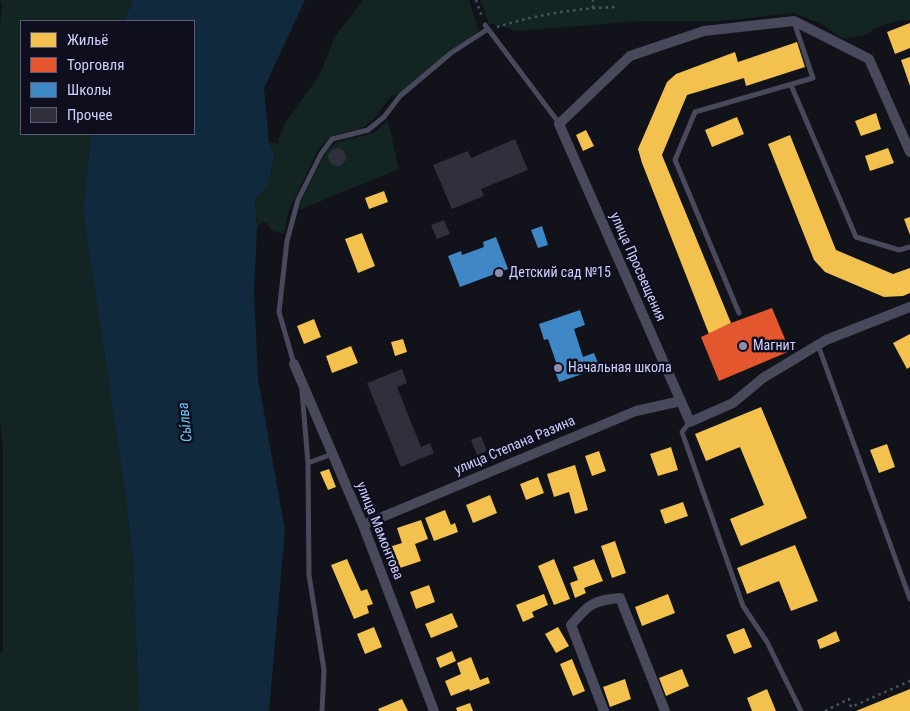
<!DOCTYPE html>
<meta charset="utf-8">
<style>
body{margin:0}
#map{position:relative;width:910px;height:711px;overflow:hidden;background:#12121a;font-family:"Roboto Condensed",sans-serif}
canvas{display:block}
.legend{position:absolute;left:20px;top:20px;width:175px;height:115px;box-sizing:border-box;background:#0e0e1e;border:1px solid #5b5c76;margin:0;padding:6px 9px;list-style:none;font-size:15px;color:#cfd1fb}
.legend li{display:flex;align-items:center;gap:10px;height:25px}
.legend b{width:25px;border:1px solid #5b5c76}
</style>
<div id="map">
<canvas width="910" height="711"></canvas>
<ul class="legend">
<li><b style="height:14px;background:#f2c14e"></b>Жильё</li>
<li><b style="height:14px;background:#e4572e"></b>Торговля</li>
<li><b style="height:14px;background:#3f88c5"></b>Школы</li>
<li><b style="height:14px;background:#30303d"></b>Прочее</li>
</ul>
</div>
<script>
const ctx = document.querySelector('canvas').getContext('2d');
ctx.lineJoin = 'round';
function paint(path, color) {
  ctx.fillStyle = color;
  ctx.fill(path, 'evenodd');
}
function strokePath(path, color, width, dash) {
  ctx.strokeStyle = color;
  ctx.lineWidth = width;
  ctx.lineCap = dash ? 'butt' : 'round';
  ctx.setLineDash(dash || []);
  ctx.stroke(path);
}
function drawText(font, color, halo, rows, align = 'center') {
  ctx.font = font + ' "Roboto Condensed",sans-serif';
  ctx.lineWidth = 5;
  ctx.setLineDash([]);
  ctx.textBaseline = 'middle';
  ctx.strokeStyle = halo;
  ctx.fillStyle = color;
  for (const [text, x, y, turn = 0] of rows) {
    ctx.save();
    ctx.translate(x, y);
    ctx.rotate((+turn || 0) * Math.PI / 180);
    ctx.textAlign = isNaN(turn) ? turn : align;
    if (halo) ctx.strokeText(text, 0, 0);
    ctx.fillText(text, 0, 0);
    ctx.restore();
  }
}
const green = new Path2D(`
 M0,0H133L124,21H21V134H91L83,211L125,492L133,563L139,711H0V651L3,652V451L0,419V24L2,7Z
 M363,0H469L479,31L399,94L391,96L374,119L363,128L333,135L319,148L288,212L285,230L283,234L273,231L266,223L262,222L257,228L255,200L268,185L273,166L275,155L269,142L277,144L285,123L320,74L335,36Z
 M480,0H910V20H901L875,28L866,35L843,39L820,23L794,13L720,21H642L517,31L493,24H489Z
 M388,121L399,169L299,210L301,201L327,150L337,142L374,133Z`);
const water = new Path2D(`
 M133,0H305L264,88L269,142L275,155L268,185L255,200L257,228L254,291L258,379L285,530L269,711H139L133,563L125,492L83,211L91,134H194V21H124Z`);
const homes = new Path2D(`
 M910,23V48L895,54L887,32Z
 M797,42L805,67L746,86L744,78L687,95L662,155L731,323L709,334L642,163L638,149L667,82L676,74L735,52L738,62Z
 M910,57V86L901,60Z
 M876,113L881,129L861,136L855,121Z
 M737,117L744,134L712,147L705,130Z
 M586,130L594,146L583,151L576,135Z
 M790,135L836,250L893,274L910,268V293L903,296L884,297L825,272L814,260L768,144Z
 M888,148L894,163L870,171L865,156Z
 M384,191L388,202L369,209L365,198Z
 M910,217V235L904,219Z
 M362,233L375,266L358,273L345,239Z
 M314,319L321,337L304,344L297,326Z
 M910,334V367L907,369L893,343Z
 M403,339L407,352L395,356L391,342Z
 M351,346L358,363L332,373L326,356Z
 M761,407L807,518L741,546L730,519L764,505L740,447L706,461L695,434Z
 M887,444L895,467L879,473L870,450Z
 M671,447L678,470L658,476L650,454Z
 M599,451L606,471L592,476L585,456Z
 M575,465L588,510L575,514L569,492L554,497L547,474Z
 M329,469L336,487L328,490L320,472Z
 M538,477L544,493L526,500L520,484Z
 M490,495L497,513L473,523L466,505Z
 M683,502L688,516L665,524L660,510Z
 M445,510L451,525L455,523L458,532L434,541L425,518Z
 M421,520L428,539L415,544L421,561L397,569L389,547L402,543L397,528Z
 M615,541L626,573L612,578L601,546Z
 M795,545L818,601L791,611L779,581L747,594L737,568Z
 M347,559L361,591L367,589L373,604L367,606L369,613L354,619L331,565Z
 M554,559L570,599L554,605L538,566Z
 M594,559L603,581L584,588L586,593L575,598L570,583L578,580L573,567Z
 M429,585L435,602L416,609L410,592Z
 M544,594L548,605L532,612L534,617L523,622L516,605Z
 M668,594L675,613L642,626L635,607Z
 M452,613L458,627L431,638L425,624Z
 M374,627L382,647L365,654L357,634Z
 M558,627L569,646L556,653L545,634Z
 M744,628L752,647L734,654L726,635Z
 M836,631L840,641L820,649L817,640Z
 M452,651L456,661L440,668L436,658Z
 M471,657L480,680L488,677L490,683L470,691L469,689L451,696L445,681L461,674L457,663Z
 M572,659L585,691L573,696L560,664Z
 M682,669L689,686L666,696L659,678Z
 M625,679L631,699L610,707L603,687Z
 M767,689L776,711H752L747,698Z
 M910,689V711H856Z
 M402,699L408,711H379L378,709Z
 M470,703L473,711H457L456,708Z`);
const shops = new Path2D(`
 M772,308L790,351L719,381L701,337L731,323Z`);
const schools = new Path2D(`
 M542,226L548,245L538,248L531,230Z
 M496,237L508,269L460,287L448,256L461,251L462,255L484,247L483,242Z
 M580,310L585,325L574,329L583,357L594,353L600,368L559,382L553,366L557,365L548,339L544,340L539,324Z`);
const building = new Path2D(`
 M515,139L528,170L481,189L484,196L452,209L433,165L468,151L471,158Z
 M328 157a9 9 0 1 1 18 0a9 9 0 1 1-18 0Z
 M444,220L450,234L437,239L431,225Z
 M402,369L407,383L397,387L421,447L430,443L434,453L401,467L367,383Z
 M481,436L487,451L477,455L471,440Z`);
const path = new Path2D(`
 M476,0L482,17
 M593,8V0
 M497,27C535,15 577,8 617,7
 M825,711L849,699L851,707L910,681`);
const service = new Path2D(`
 M485,25L559,123
 M791,85L856,237L899,250L910,247
 M739,313L675,160L695,112L813,78L794,22
 M818,345L910,599
 M294,364L279,312L287,241L298,200L321,154L332,139L368,130L384,117L400,96L451,53L488,29
 M302,391L308,463L309,575L324,670L322,711
 M690,422L682,432L743,606L767,642L801,711
 M308,463L332,454`);
const minor = new Path2D(`
 M910,152L869,59L794,21L704,31L630,56L559,124L690,422L733,403L763,378L826,340L910,307
 M294,364L363,525L434,711
 M363,525L636,411L681,401
 M604,711L571,625C588,605 593,600 620,598L665,711`);
const markers = [
 [499,273,5,"#8d8eac"],
 [743,346,5,"#8d8eac"],
 [558,368,5,"#8d8eac"]
];
const streetNames = [
 ["улица Просвещения",637,267,66],
 ["улица Степана Разина",515,446,-23],
 ["улица Мамонтова",379,531,68]
];
const poiNames = [
 ["Детский сад №15",509,273],
 ["Магнит",753,346],
 ["Начальная школа",568,368]
];
const waterNames = [
 ["Сы́лва",186,422,-96]
];
paint(green, '#122523');
paint(water, '#11293d');
paint(homes, '#f2c14e');
paint(shops, '#e4572e');
paint(schools, '#3f88c5');
paint(building, '#30303d');
strokePath(path, '#48575f', 2.5, [2.5, 4]);
strokePath(service, '#48495b', 5);
strokePath(minor, '#48495b', 10);
for (const [x, y, r, color] of markers) {
  const dot = new Path2D();
  dot.arc(x, y, r, 0, 2 * Math.PI);
  ctx.fillStyle = color;
  ctx.fill(dot);
  strokePath(dot, '#0e0e1e', 2);
}
drawText('14px', '#cfd1fb', '#0e0e1e', streetNames);
drawText('14px', '#cfd1fb', '#0e0e1e', poiNames, 'left');
drawText('italic 15px', '#65c7f3', '#0e0e1e', waterNames);
</script>
